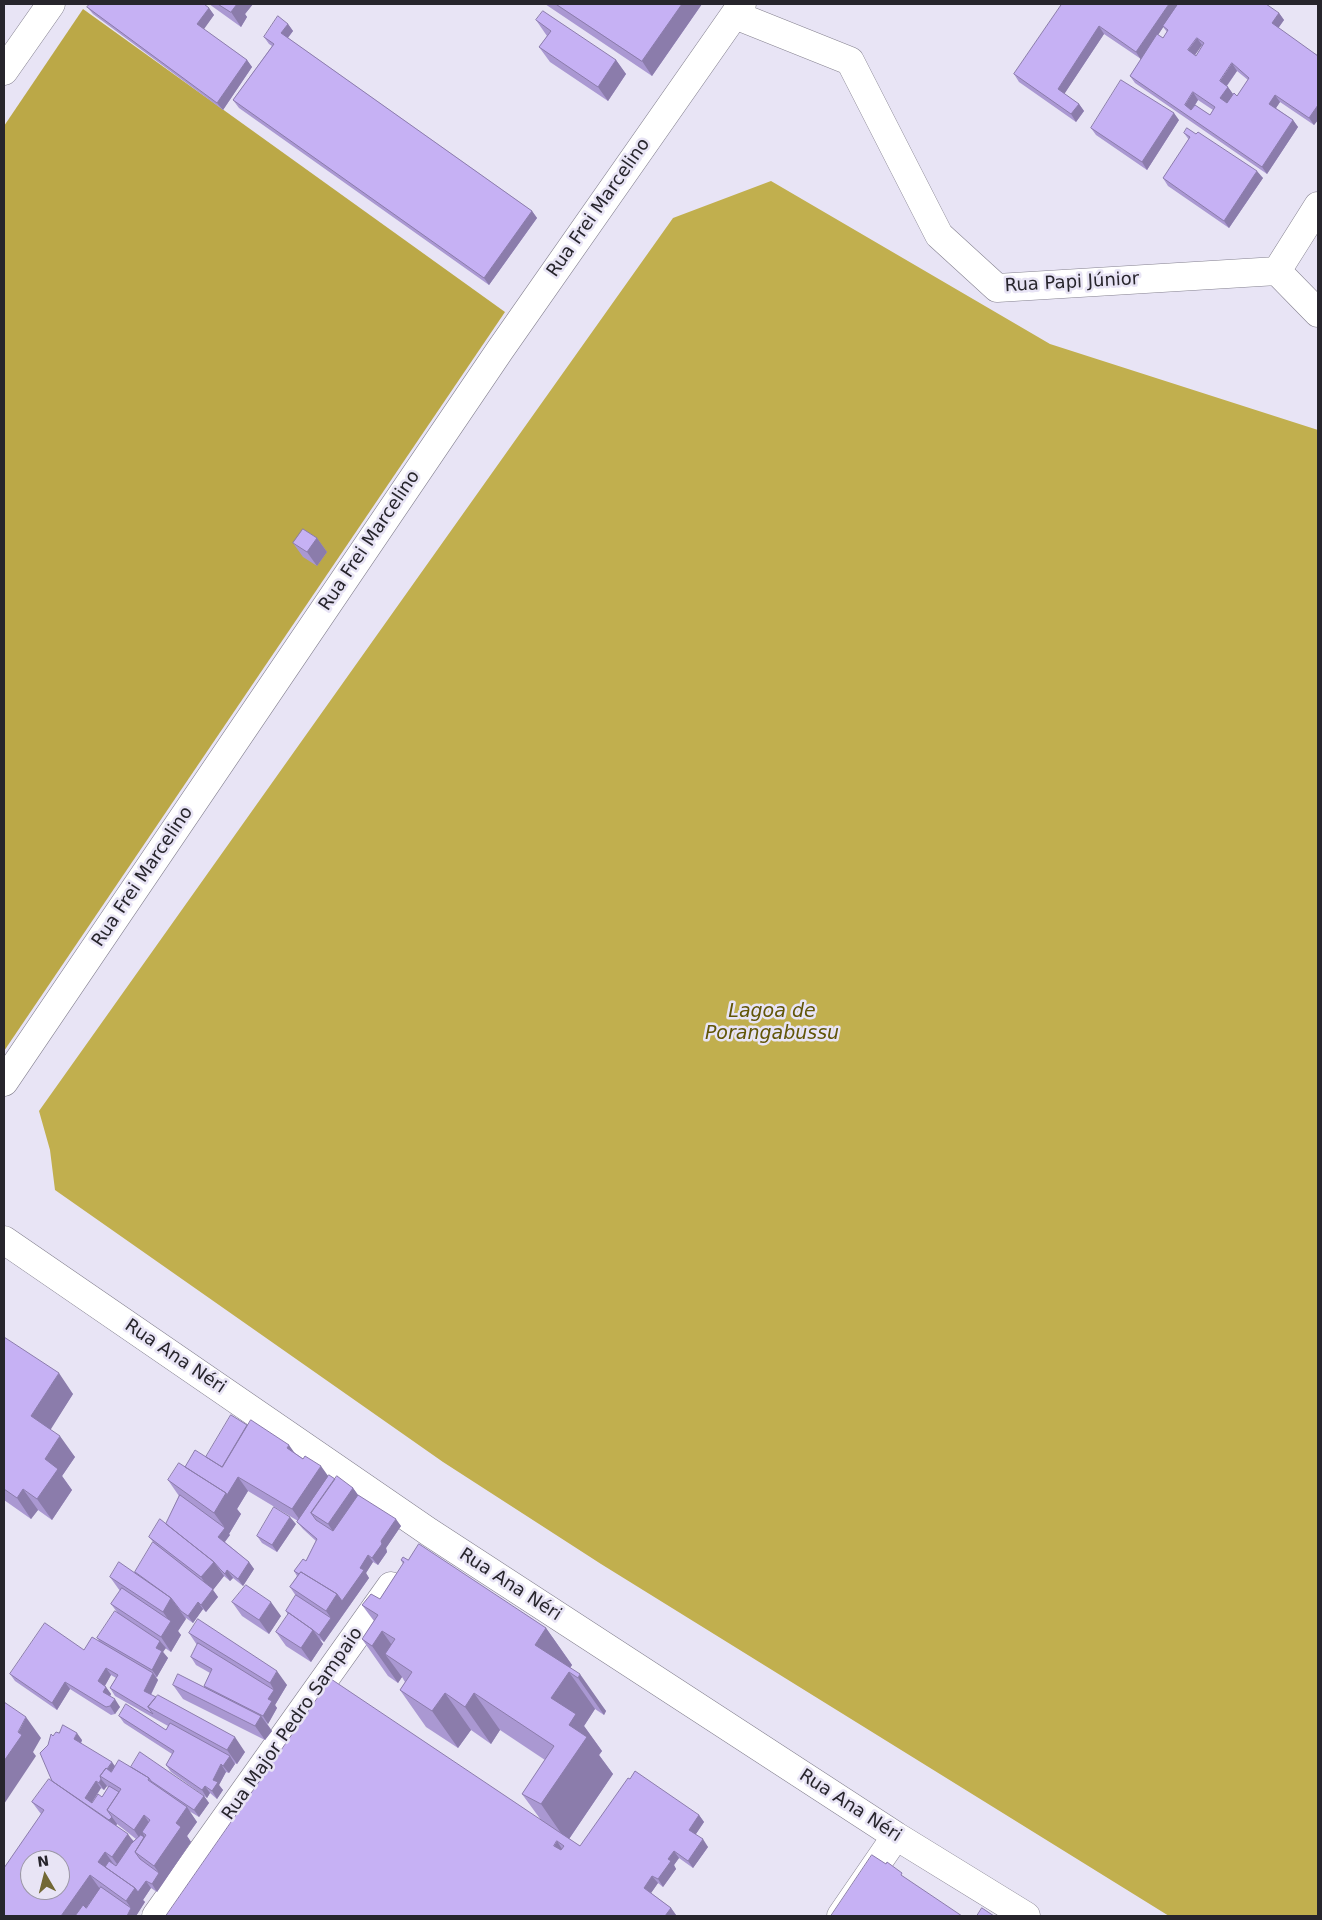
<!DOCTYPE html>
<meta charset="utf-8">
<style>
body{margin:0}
#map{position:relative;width:1322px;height:1920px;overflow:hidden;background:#e8e4f5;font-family:"DejaVu Sans",sans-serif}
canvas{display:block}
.frame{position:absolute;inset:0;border:5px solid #27252c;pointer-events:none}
.north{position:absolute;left:20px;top:1850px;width:50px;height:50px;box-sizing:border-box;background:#e8e4f5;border:1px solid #9b98a5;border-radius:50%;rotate:352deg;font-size:14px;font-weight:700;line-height:20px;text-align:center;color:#27252c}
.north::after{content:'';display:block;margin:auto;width:18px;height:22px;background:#726835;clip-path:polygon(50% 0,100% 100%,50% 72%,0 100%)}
</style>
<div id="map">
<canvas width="1322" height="1920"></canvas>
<div class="frame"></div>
<div class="north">N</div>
</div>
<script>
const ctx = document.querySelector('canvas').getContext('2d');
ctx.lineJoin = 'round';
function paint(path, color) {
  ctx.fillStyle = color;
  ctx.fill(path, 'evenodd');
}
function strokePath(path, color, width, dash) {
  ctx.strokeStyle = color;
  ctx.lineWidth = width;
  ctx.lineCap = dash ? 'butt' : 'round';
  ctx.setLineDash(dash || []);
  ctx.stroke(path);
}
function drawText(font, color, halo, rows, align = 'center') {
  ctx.font = font + ' "DejaVu Sans",sans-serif';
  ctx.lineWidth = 5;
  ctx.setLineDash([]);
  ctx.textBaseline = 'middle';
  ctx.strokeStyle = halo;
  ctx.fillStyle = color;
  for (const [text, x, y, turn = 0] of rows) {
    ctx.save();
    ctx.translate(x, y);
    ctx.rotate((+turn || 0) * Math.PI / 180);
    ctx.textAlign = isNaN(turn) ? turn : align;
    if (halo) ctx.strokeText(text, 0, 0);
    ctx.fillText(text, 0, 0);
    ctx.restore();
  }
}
const forest = new Path2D(`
 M83,9L505,312L4,1051V126Z`);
const water = new Path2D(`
 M771,181L1050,344L1318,430V1916H1169L601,1564L443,1462L55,1190L50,1150L39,1111L673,218Z`);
const minor = new Path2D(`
 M735,15L850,61L939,235L997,288L1277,271L1318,313
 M4,71L51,4
 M1277,271L1318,206
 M4,1082L500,350L742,4
 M4,1240L429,1532L896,1836L1026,1916
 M156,1916L391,1586
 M841,1916L896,1836`);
const wall = new Path2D(`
 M209,4H253L245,14L247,17L241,27Z
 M545,4H702L652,76Z
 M1062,4L1279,13L1284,20L1278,28L1318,56V120L1314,125L1280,102L1276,108L1293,120L1298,127L1267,174L1135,83L1130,76L1141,59L1104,34L1064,94L1079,104L1084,111L1076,122L1019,82L1014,74ZM1163,27L1167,32L1163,38L1158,35ZM1202,45V46L1196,56L1195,55ZM1237,71L1248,80L1237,96L1233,94L1227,86ZM1198,100L1213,110L1210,115L1195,105Z
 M87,7L209,8L214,15L203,29L247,60L252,67L223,110L93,14Z
 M536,20L616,60L626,74L608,101L550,62L539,47L547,36Z
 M288,24L293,31L288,38L532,211L537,218L489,285L239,108L233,100L272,46L269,44L264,37Z
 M1179,120L1147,170L1096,135L1091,128Z
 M1184,133L1263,178L1229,228L1168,186L1163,178L1189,140Z
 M317,538L327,552L317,566L303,557L293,543Z
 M4,1337L73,1394L50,1429L75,1457L62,1476L72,1490L52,1520L38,1510L31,1519L4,1500Z
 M247,1425L295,1453L328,1476L353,1488L358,1495L401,1526L386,1548L387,1552L378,1565L373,1562L366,1573L369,1578L324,1642L320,1639L323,1644L311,1662L286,1646L276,1632L288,1615L286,1611L296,1596L290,1587L297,1576L294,1571L306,1561L316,1541L303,1529L297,1522L298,1521L248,1491L237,1509L241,1514L229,1534L230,1535L225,1542L249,1562L254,1569L243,1586L233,1578L230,1581L224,1576L213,1590L218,1597L206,1612L203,1609L193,1623L186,1618L178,1631L181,1635L171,1652L165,1648L163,1652L168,1658L157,1677H156L158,1680L151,1695L245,1752L237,1764L234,1763L235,1764L229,1773L226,1772L219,1785L223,1790L217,1799L210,1793L207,1798L171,1772L166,1765L172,1754L124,1723L119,1716L166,1730L168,1726L115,1696L110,1688L116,1678L111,1675L105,1686L111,1694L110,1697L120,1707L115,1714L111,1715L70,1689L57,1710L15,1681L10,1674L84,1650L99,1640L97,1638L117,1612L111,1604L120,1591L110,1577L135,1572L154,1543L149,1537L166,1524L179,1496L168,1480L185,1467L206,1457Z
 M296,1524L277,1552L262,1543L257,1536Z
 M401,1560H408L546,1628L572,1665L570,1668L606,1711L604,1715L595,1709L584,1726L602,1751L599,1755L613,1774L569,1839L580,1846L699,1815L704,1822L695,1835L708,1847L693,1868L679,1858L674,1865L676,1869L663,1887L658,1883L651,1893L671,1908L676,1915L166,1916L541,1820L522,1794L545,1760L500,1730L491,1744L471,1730L458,1748L426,1727L400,1690L405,1682L402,1677L398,1683L388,1676L362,1639L374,1621L362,1605L380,1599L403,1564Z
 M232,1602L281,1616L269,1634L242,1616Z
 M189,1633L287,1685L275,1705L277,1708L268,1724L266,1722L272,1731L265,1740L183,1699L173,1685L205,1688L204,1686L210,1673L196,1665L191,1657L197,1645Z
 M59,1733L82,1740L81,1744L115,1766L131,1767L204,1796L209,1803L199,1817L189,1811L197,1822L187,1836L191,1842L157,1892L151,1888L143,1900L145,1902L136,1916H4L41,1814L32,1802L52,1781L48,1745L53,1736ZM107,1786L108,1787L102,1797L92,1803L101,1788L104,1790ZM117,1824L136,1839L134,1841L116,1825Z`);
const shadedWall = new Path2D(`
 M237,4H253L245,14L247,17L241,27L231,12Z
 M682,4H702L652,76L642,61Z
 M1169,4H1179L1141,60L1136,52Z
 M209,8L214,15L202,32L197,24Z
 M1279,13L1284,20L1277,30L1272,23Z
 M288,24L293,31L286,40L281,33Z
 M1099,26L1104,34L1063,96L1058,89Z
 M1197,38L1202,45L1193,58L1188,50Z
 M247,60L252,67L223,110L217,103Z
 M616,60L626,74L608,101L598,87Z
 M1232,63L1237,71L1225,88L1220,81Z
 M1228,87L1233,94L1226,106L1220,98Z
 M1193,92L1198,100L1190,113L1185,105Z
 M1275,95L1280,102L1274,111L1269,104Z
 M1079,104L1084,111L1076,122L1071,114Z
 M1318,105V120L1314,125L1309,118Z
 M1174,113L1179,120L1147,170L1142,162Z
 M1293,120L1298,127L1267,174L1262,167Z
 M1257,171L1263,178L1229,228L1224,221Z
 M532,211L537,218L489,285L484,278Z
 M317,538L327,552L317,566L307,552Z
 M59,1373L73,1394L46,1437L31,1416Z
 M60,1436L75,1457L62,1476L72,1490L52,1520L37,1499L45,1459Z
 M289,1445L299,1459L287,1448Z
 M321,1466L331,1480L302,1523L292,1509Z
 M238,1477L248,1491L237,1509L241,1514L229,1534L230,1535L223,1544L218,1537L225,1528L214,1513L226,1493Z
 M353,1488L363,1502L338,1539L328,1524Z
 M23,1489L38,1510L31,1519L17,1498Z
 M290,1517L296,1524L277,1552L272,1545Z
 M396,1519L401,1526L386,1548L387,1552L378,1565L372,1558L381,1541Z
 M368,1555L373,1562L366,1573L369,1578L324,1642L319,1635L331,1618L326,1611L337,1594Z
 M214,1562L224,1576L213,1590L218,1597L206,1612L201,1605L211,1592L201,1577Z
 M249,1562L254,1569L243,1586L238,1579Z
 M227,1570L233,1578L230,1581L225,1574Z
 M171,1598L186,1619L178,1631L181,1635L171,1652L161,1637L170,1622L163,1612Z
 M198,1602L203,1609L193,1623L188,1616Z
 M271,1602L281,1616L269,1634L259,1620Z
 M546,1628L572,1665L561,1682L535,1645Z
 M313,1630L323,1644L311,1662L301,1648Z
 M382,1631L408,1668L385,1654L402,1677L398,1683L372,1646Z
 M160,1641L166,1648L163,1652L168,1658L157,1677L152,1670L156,1648Z
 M106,1668L111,1675L103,1689L98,1681Z
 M277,1671L287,1685L275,1705L277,1708L268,1724L263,1716L268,1699L274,1690L270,1683Z
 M569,1672L595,1709L584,1726L602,1751L599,1755L613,1774L567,1842L541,1804L569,1725L551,1698Z
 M153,1673L158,1680L149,1698L144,1691Z
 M580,1674L606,1711L604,1715L578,1678Z
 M65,1682L70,1689L57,1710L52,1703Z
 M106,1687L111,1694L108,1700L103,1692Z
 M445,1693L471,1730L458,1748L432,1711Z
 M474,1693L500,1730L491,1744L465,1707Z
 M115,1699L120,1707L115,1714L110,1706Z
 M261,1716L272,1731L265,1740L255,1726Z
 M26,1717L41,1738L33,1752L36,1756L4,1804V1761Z
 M77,1733L82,1740L79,1747L74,1739Z
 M235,1737L245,1752L237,1764L227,1750Z
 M230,1756L235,1764L229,1773L223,1766Z
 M112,1762L117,1769L102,1778Z
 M221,1764L226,1772L219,1785L223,1790L217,1799L212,1791L213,1780Z
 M101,1779L107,1786L104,1790L99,1783Z
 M96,1781L101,1788L90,1805L85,1798Z
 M205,1786L210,1793L207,1798L202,1790Z
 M204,1796L209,1803L199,1817L194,1810Z
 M187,1807L197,1822L187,1836L191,1842L157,1892L152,1884L159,1873L154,1866L176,1823Z
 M144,1815L154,1830L146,1835L142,1832L147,1840L144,1845L134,1830Z
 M699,1815L704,1822L694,1837L689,1830Z
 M112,1817L117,1824L113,1831L107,1823Z
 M128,1834L138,1848L122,1871L112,1857Z
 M703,1839L708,1847L693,1868L688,1861Z
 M557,1841L562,1849L560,1853L554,1846Z
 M674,1851L679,1858L674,1865L676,1869L663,1887L658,1879L668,1859Z
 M105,1852L115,1866L110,1874L98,1862Z
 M90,1875L100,1889L81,1916H61Z
 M652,1876L658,1883L649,1896L644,1888Z
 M146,1881L151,1888L143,1900L145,1902L136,1916H127L131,1908L126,1901L135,1888Z
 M671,1908L676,1915L675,1916H665Z`);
const building = new Path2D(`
 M90,4H204L209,8L197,24L247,60L217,103L87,7Z
 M218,4H237L231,12Z
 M556,4H682L642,61Z
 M1062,4H1169L1136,52L1099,26L1058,89L1079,104L1071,114L1014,74Z
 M1178,4H1266L1279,13L1272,23L1318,56V105L1309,118L1275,95L1269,104L1293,120L1262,167L1130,76L1157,34L1163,38L1168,30L1163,26ZM1197,38L1204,43L1196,56L1188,50ZM1232,63L1249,78L1237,96L1234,93L1227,103L1220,98L1228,87L1220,81ZM1193,92L1215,107L1210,115L1195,105L1191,110L1185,105Z
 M543,11L616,60L598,87L539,47L551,31L536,20Z
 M278,16L288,24L281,33L532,211L484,278L233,100L274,44L264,37Z
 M1121,80L1174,113L1142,162L1091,128Z
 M1187,128L1196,134L1198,132L1257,171L1224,221L1163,178L1190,137L1184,133Z
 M303,529L317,538L307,552L293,543Z
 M4,1337L59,1373L31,1416L60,1436L45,1459L58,1469L37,1499L23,1489L17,1498L4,1489Z
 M231,1415L247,1425L222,1467L206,1457Z
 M251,1420L289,1445L287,1448L303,1459L305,1456L321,1466L292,1509L238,1477L227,1495L226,1493L185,1467L195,1450L222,1467Z
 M179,1463L226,1493L214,1513L168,1480Z
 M329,1475L335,1479L311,1513L316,1520L333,1531L358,1495L396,1519L381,1541L382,1544L372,1558L368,1555L360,1568L364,1570L342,1601L337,1594L301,1572L299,1574L294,1571L303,1559L306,1561L317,1539L297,1522Z
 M337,1476L353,1488L328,1524L311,1513Z
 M180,1495L225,1528L218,1537L249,1562L238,1579L227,1570L225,1574L220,1569L214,1562L166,1524Z
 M274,1507L290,1517L272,1545L257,1536Z
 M160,1519L214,1562L201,1577L149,1537Z
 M153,1542L213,1589L201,1605L198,1602L188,1616L181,1611L171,1598L135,1572Z
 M419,1544L546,1628L535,1645L580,1674L578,1678L569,1672L551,1698L576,1714L569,1725L587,1737L541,1804L522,1794L554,1746L474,1693L465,1707L445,1693L432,1711L400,1690L412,1672L385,1654L395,1639L382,1631L372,1646L362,1639L378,1615L362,1605L371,1594L380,1599L404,1562L401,1560L403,1557L408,1560Z
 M119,1562L171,1598L163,1612L110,1577Z
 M301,1572L337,1594L326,1611L290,1587Z
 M246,1585L271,1602L259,1620L232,1602Z
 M122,1588L171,1621L161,1637L111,1604Z
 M296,1595L331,1618L319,1635L313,1630L286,1611Z
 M115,1611L160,1641L156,1648L162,1651L152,1670L97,1638Z
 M289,1613L313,1630L301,1648L276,1632Z
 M198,1619L277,1671L270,1683L189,1633Z
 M45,1623L84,1650L92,1637L153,1673L144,1691L156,1697L148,1707L153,1714L110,1688L118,1675L106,1668L98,1681L106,1687L103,1692L115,1699L110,1706L106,1707L65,1682L52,1703L10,1674Z
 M198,1643L274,1690L268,1699L272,1701L263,1716L204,1686L212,1669L191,1657Z
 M178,1674L261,1716L255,1726L173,1685Z
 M331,1679L580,1846L628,1778L630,1779L635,1771L699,1815L689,1830L703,1839L688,1861L674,1851L668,1859L671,1861L658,1879L652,1876L644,1888L671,1908L665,1916H166ZM557,1841L564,1846L561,1850L554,1846Z
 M158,1695L235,1737L227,1750L148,1707Z
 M4,1702L26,1717L18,1732L22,1735L4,1761Z
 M126,1704L166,1730L170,1723L230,1756L223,1766L221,1764L213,1780L218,1782L212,1791L205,1786L202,1790L166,1765L174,1751L119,1716Z
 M63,1725L77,1733L74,1739L112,1762L107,1769L106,1768L100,1776L101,1779L99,1783L96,1781L85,1798L92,1803L98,1794L102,1797L109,1786L119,1792L107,1810L112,1817L109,1820L52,1781L40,1753L48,1745L51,1734L53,1736L56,1732L59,1733Z
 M140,1752L204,1796L194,1810L151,1781L149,1778L131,1767Z
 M119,1760L149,1778L148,1780L187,1807L176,1823L181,1827L154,1866L135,1852L146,1835L142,1832L150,1820L144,1815L134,1830L107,1810L121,1789L100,1776L106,1768L111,1772Z
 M49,1779L128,1834L112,1857L105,1852L98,1862L135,1888L126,1901L90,1875L61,1916H4V1868L44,1810L32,1802ZM30,1860H60V1890H30Z
 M141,1835L144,1837L135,1852L140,1859L159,1873L152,1884L146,1881L138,1892L135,1888L105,1867L109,1861L116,1866L131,1844Z
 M872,1855L886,1864L887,1862L902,1873L901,1875L962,1916H831Z
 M101,1887L131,1908L127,1916H75L83,1905L86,1908Z
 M982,1908L994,1916H977Z`);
const streetNames = [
 ["Rua Frei Marcelino",599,208,-55],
 ["Rua Papi Júnior",1072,283,-3],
 ["Rua Frei Marcelino",370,541,-56],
 ["Rua Frei Marcelino",143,877,-56],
 ["Rua Ana Néri",175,1357,34],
 ["Rua Ana Néri",510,1585,33],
 ["Rua Major Pedro Sampaio",293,1724,-55],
 ["Rua Ana Néri",850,1806,33]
];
const waterNames = [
 ["Lagoa de",772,1012],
 ["Porangabussu",772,1034]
];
paint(forest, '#bba847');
paint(water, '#c1af4e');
strokePath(minor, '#84808f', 29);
strokePath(minor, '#fff', 28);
paint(wall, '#aa98d2');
paint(shadedWall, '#8b7cab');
paint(building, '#c6b1f4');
strokePath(building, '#8b7cab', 1);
drawText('18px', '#27252c', '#e8e4f5', streetNames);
drawText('italic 19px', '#615507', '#e8e4f5', waterNames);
</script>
